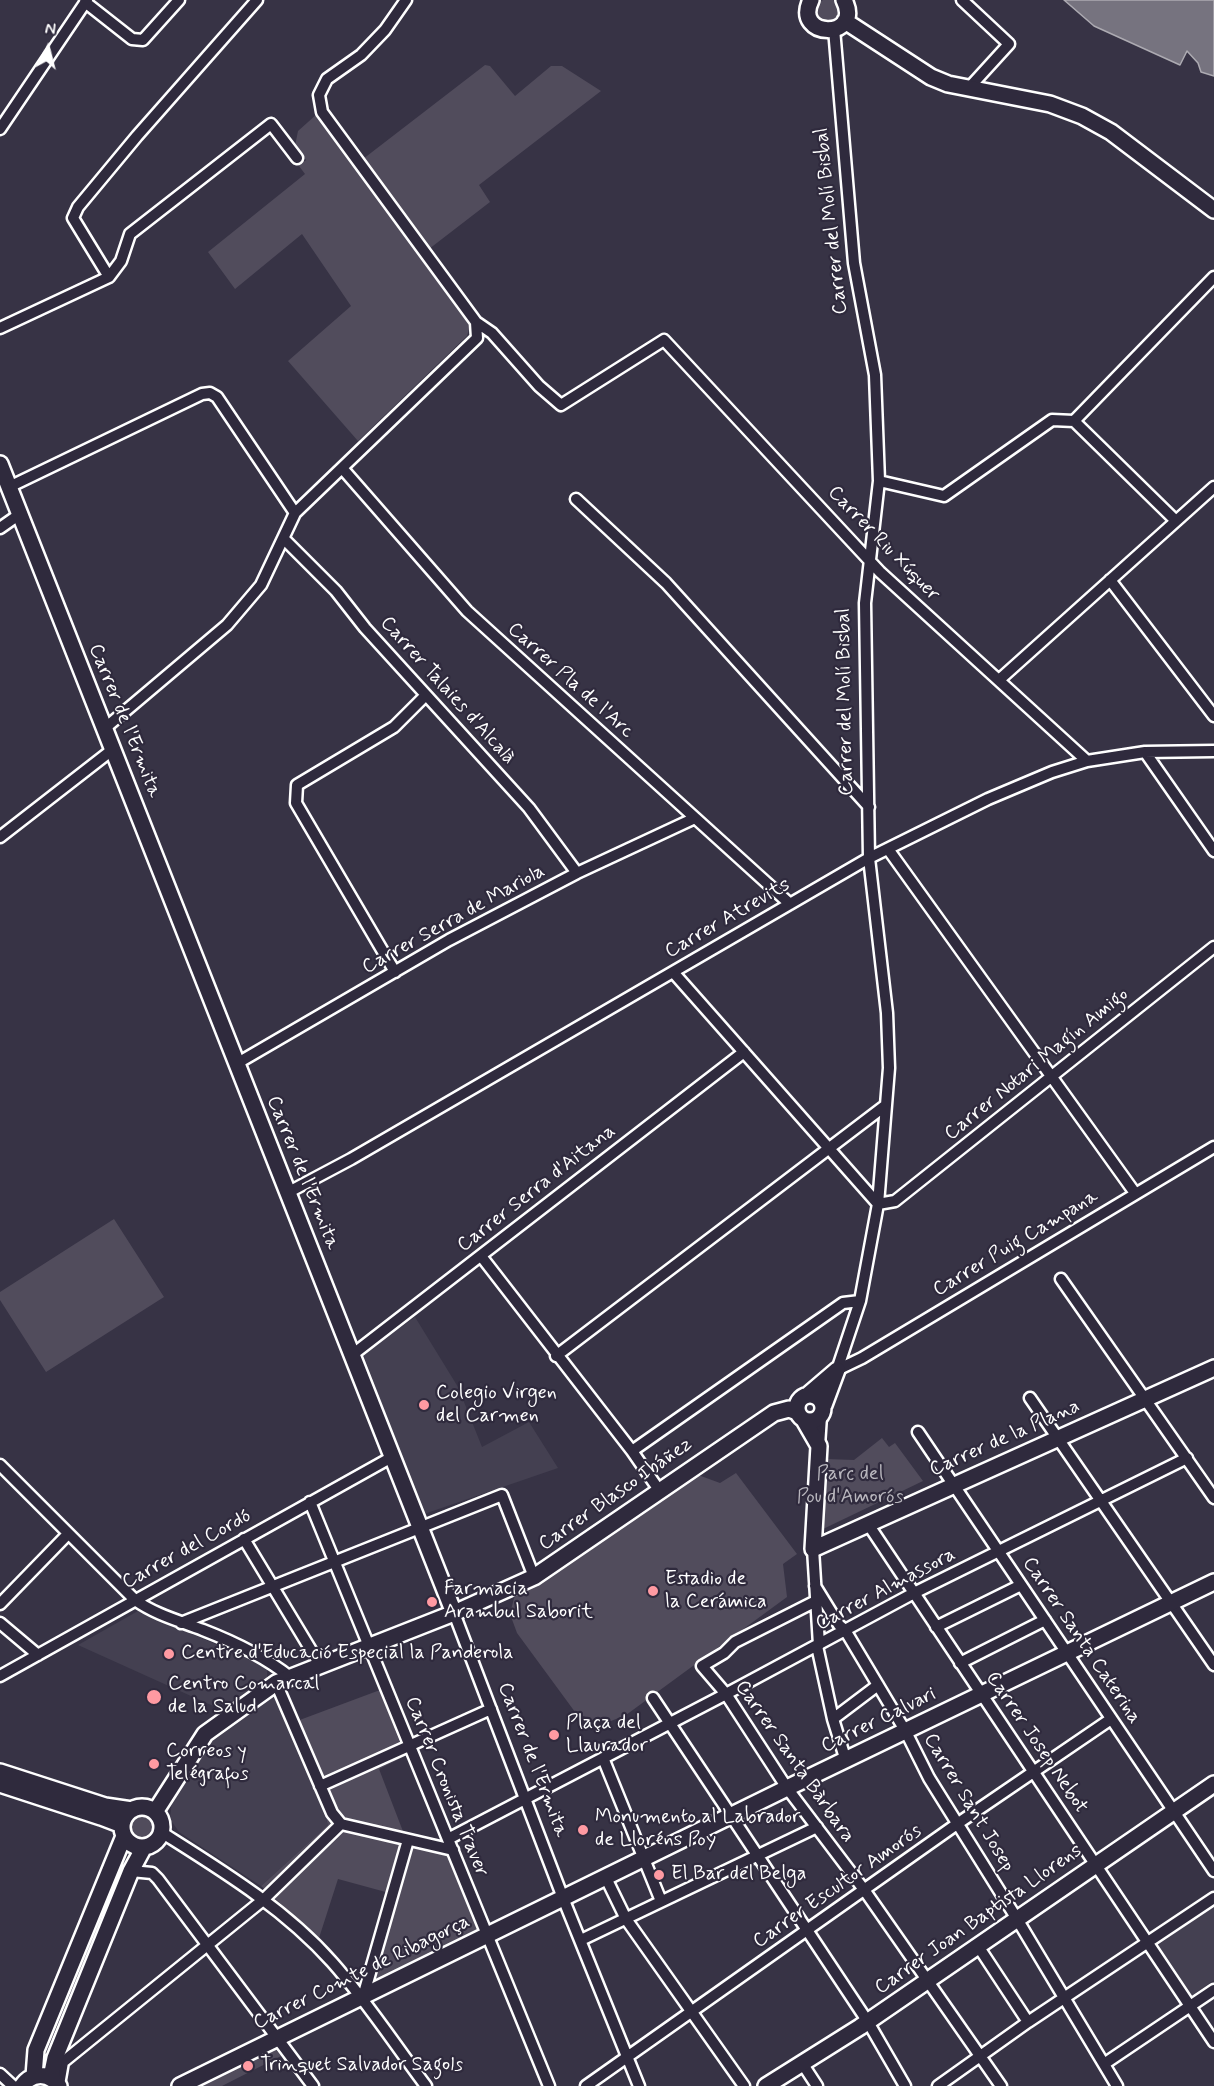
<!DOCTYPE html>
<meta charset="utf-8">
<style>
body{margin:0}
#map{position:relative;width:1214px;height:2086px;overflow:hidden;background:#373345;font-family:Mynerve,sans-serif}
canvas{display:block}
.north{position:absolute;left:18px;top:18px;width:60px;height:60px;-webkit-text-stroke:4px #2f2a3d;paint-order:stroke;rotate:7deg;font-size:16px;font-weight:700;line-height:24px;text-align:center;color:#fff}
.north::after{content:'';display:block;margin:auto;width:21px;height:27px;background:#fff;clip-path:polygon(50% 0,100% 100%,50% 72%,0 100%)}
</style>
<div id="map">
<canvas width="1214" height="2086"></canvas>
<div class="north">N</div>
</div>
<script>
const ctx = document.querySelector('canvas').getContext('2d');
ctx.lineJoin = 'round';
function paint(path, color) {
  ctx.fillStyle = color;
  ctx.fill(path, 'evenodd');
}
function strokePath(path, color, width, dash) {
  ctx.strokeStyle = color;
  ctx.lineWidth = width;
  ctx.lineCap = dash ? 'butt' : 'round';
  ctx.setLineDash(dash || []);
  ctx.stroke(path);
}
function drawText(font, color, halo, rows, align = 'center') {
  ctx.font = font + ' Mynerve,sans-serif';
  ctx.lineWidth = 4.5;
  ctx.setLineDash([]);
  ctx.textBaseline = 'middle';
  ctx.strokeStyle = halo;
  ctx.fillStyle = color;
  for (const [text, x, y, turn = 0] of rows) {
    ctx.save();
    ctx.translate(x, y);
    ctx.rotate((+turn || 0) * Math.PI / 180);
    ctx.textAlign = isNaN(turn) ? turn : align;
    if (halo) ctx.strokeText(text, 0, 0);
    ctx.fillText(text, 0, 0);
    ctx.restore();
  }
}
const built = new Path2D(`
 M415,1317L458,1387L482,1447L529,1422L558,1468L424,1514L363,1354Z
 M138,1611L267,1666V1678L222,1710L78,1645Z
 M277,1691L328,1825L261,1886L179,1832L170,1819L172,1800L210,1738Z
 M1214,1905V1980L1190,1997L1158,1945Z`);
const green = new Path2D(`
 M816 11a12 12 0 1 1 24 0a12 12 0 1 1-24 0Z
 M485,65L490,66L515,96L551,66H562L601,91L479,185L490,202L429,249L363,159Z
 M317,114L470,326L467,336L358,441L288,361L351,306L302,234L235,289L208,252L305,174L299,166L306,160L295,146L298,131Z
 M114,1219L164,1297L46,1372L0,1300V1292Z
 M882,1438L889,1447L895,1443L923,1481L821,1530L826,1459L854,1460Z
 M690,1472L720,1483L736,1473L797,1554L783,1564L787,1597L626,1715L611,1721H594L575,1712L517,1633L510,1614L514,1598L525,1585Z
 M380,1690L405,1756L379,1769L404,1834L453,1850L481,1934L364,1991L393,1894L338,1879L319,1938L261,1886L328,1825L297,1721Z
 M127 1827a14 14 0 1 1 28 0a14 14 0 1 1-28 0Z
 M273,2046L281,2056L222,2086H193Z`);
const water = new Path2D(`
 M1064,0H1214V76L1201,72L1198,63L1187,51L1180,65L1094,26Z`);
const street = new Path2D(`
 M406,0L385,30L361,55L327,79L319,95L322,112L476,322L492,333L539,386L561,405L664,340L880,572L1087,761
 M962,0L1009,44L968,89
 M85,2L132,39L143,40L179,0
 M834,29L854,263L875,375L879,481L865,603L869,858L887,1013L889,1068L878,1204L860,1301L837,1370
 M0,129L87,0
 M109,277L73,218L78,207L137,136L257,0
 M0,328L109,277L121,261L130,234L271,124L297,158
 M1074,421L1175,520
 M342,468L467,611L790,904
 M879,481L944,496L1052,420L1074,421L1214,277
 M9,487L202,394L210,393L217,397L295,513
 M576,499L666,583L869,807
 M0,528L20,514
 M284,539L336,591L365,628L529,808L577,873
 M1110,580L1214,716
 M999,680L1214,487
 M104,729L227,625L261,585L295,513L477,338L476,322
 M1145,752L1214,851
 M0,837L112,750
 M888,849L1135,1193
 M395,972L296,803L297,785L394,727L426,695
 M673,972L878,1204L895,1201L1214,947
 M236,1064L449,940L577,873L695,818
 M287,1193L351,1159L869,858L988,799L1052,772L1087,761L1145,752L1214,751
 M481,1256L632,1451L659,1490
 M1061,1279L1214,1498
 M352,1355L744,1052
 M556,1356L886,1105
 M837,1370L862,1358L1214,1147
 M1030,1398L1214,1665
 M918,1432L1214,1871
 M819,1446L821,1416
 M632,1451L843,1303L860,1301
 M0,1465L135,1600C156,1615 180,1621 203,1630C234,1642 265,1657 290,1677
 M310,1502L549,2086
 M868,1524L1214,2042
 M244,1539L320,1665
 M813,1549L819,1645
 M815,1586L839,1625L845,1630L906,1732L929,1778L1017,1919L1117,2086
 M816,1601L735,1642L724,1653L702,1666L726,1694L787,1788L865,1891L1001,2086
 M0,1604L68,1534
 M454,1613L563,1898L639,2086
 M0,1623L38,1655
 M181,1623L502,1495L534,1577
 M936,1627L1021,1585
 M817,1646L833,1719L846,1761
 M960,1663L1045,1620
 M0,1676L392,1457
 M276,1683L332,1813L341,1824L453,1850
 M653,1698L868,2022L905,2086
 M833,1719L878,1685
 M603,1758L661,1901
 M320,1786L491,1709
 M161,1832C221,1870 284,1908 332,1962C366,2000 395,2045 426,2086
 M448,1839L726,1694L914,1593L1187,1458
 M131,1871L152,1873L158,1879L313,2086
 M606,1878L626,1919L744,2086
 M581,1940L817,1827
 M978,1946L1028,2022
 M363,1997L408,1840
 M802,2063L817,2086
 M1104,2064L1214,1990
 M0,2074L13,2086
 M59,2085L63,2062L263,1900L341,1824
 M586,2086L957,1824L1111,1719
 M938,2086L1028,2022L1214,1898`);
const secondary = new Path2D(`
 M811,0C792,39 864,40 844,0
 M845,21L931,77L948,84L1050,104L1082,116L1111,132L1214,210
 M0,464L454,1613
 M809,1394L837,1370L824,1405
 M797 1408a13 13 0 1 1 26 0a13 13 0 1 1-26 0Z
 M804,1420L819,1446L813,1549L1214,1368
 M0,1772L105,1806L132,1810
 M0,1784L101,1817L122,1825
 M122 1827a20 20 0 1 1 40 0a20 20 0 1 1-40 0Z
 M155,1812L205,1734L276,1683L454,1613L534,1577L774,1413L789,1409L797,1412
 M34,2076L36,2050L124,1836
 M51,2077L55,2058L131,1871L144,1847
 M22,2086C32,2072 49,2072 59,2086
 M180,2086L787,1788L1214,1582
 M766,2086L860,2027L1214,1784`);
const markers = [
 [424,1405,6,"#ff9aa2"],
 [653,1591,6,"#ff9aa2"],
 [432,1602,6,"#ff9aa2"],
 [169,1654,6,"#ff9aa2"],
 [154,1697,8,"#ff9aa2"],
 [554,1735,6,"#ff9aa2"],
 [154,1764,6,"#ff9aa2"],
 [583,1830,6,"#ff9aa2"],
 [659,1875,6,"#ff9aa2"],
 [248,2066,6,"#ff9aa2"]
];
const streetNames = [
 ["Carrer del Molí Bisbal",832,221,-96],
 ["Carrer Riu Xúquer",883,544,46],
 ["Carrer Pla de l'Arc",570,681,42],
 ["Carrer Talaies d'Alcalà",447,691,48],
 ["Carrer del Molí Bisbal",846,702,-91],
 ["Carrer de l'Ermita",124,721,68],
 ["Carrer Atrevits",728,919,-30],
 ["Carrer Serra de Mariola",454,920,-29],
 ["Carrer Notari Magín Amigo",1037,1065,-39],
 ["Carrer de l'Ermita",302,1173,68],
 ["Carrer Serra d'Aitana",537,1189,-38],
 ["Carrer Puig Campana",1016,1244,-31],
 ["Carrer de la Plana",1005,1439,-24],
 ["Carrer Blasco Ibáñez",616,1495,-35],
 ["Carrer del Cordó",187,1550,-29],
 ["Carrer Almassora",886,1590,-28],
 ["Carrer Santa Caterina",1081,1641,56],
 ["Carrer Calvari",879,1721,-26],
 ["Carrer Josep Nebot",1036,1743,56],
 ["Carrer de l'Ermita",532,1760,69],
 ["Carrer Santa Bàrbara",794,1762,55],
 ["Carrer Cronista Traver",446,1787,68],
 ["Carrer Sant Josep",968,1803,59],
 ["Carrer Escultor Amorós",838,1887,-35],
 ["Carrer Joan Baptista Llorens",979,1920,-35],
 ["Carrer Comte de Ribagorça",362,1973,-26]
];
const poiNames = [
 ["Colegio Virgen",436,1394],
 ["del Carmen",436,1417],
 ["Estadio de",665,1580],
 ["la Cerámica",665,1603],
 ["Farmacia",444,1590],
 ["Arambul Saborit",444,1613],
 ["Centre d'Educació Especial la Panderola",181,1654],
 ["Centro Comarcal",168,1685],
 ["de la Salud",168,1708],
 ["Plaça del",566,1724],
 ["Llaurador",566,1747],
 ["Correos y",166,1752],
 ["Telégrafos",166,1775],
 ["Monumento al Labrador",595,1818],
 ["de Lloréns Poy",595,1841],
 ["El Bar del Belga",671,1875],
 ["Trinquet Salvador Sagols",260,2066]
];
const parkNames = [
 ["Parc del",850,1475],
 ["Pou d'Amorós",850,1498]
];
paint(built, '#444051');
paint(green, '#514c5c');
paint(water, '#76737f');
strokePath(water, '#adabb2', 1.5);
strokePath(street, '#fff', 15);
strokePath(secondary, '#fff', 20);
strokePath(street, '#2f2a3d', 10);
strokePath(secondary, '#2f2a3d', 15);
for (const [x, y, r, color] of markers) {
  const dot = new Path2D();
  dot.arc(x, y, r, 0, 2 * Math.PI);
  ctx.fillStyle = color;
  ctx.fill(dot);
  strokePath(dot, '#2f2a3d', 2);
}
drawText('20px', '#fff', '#2f2a3d', streetNames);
drawText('20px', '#fff', '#2f2a3d', poiNames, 'left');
drawText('20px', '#b9b7be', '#2f2a3d', parkNames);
</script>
